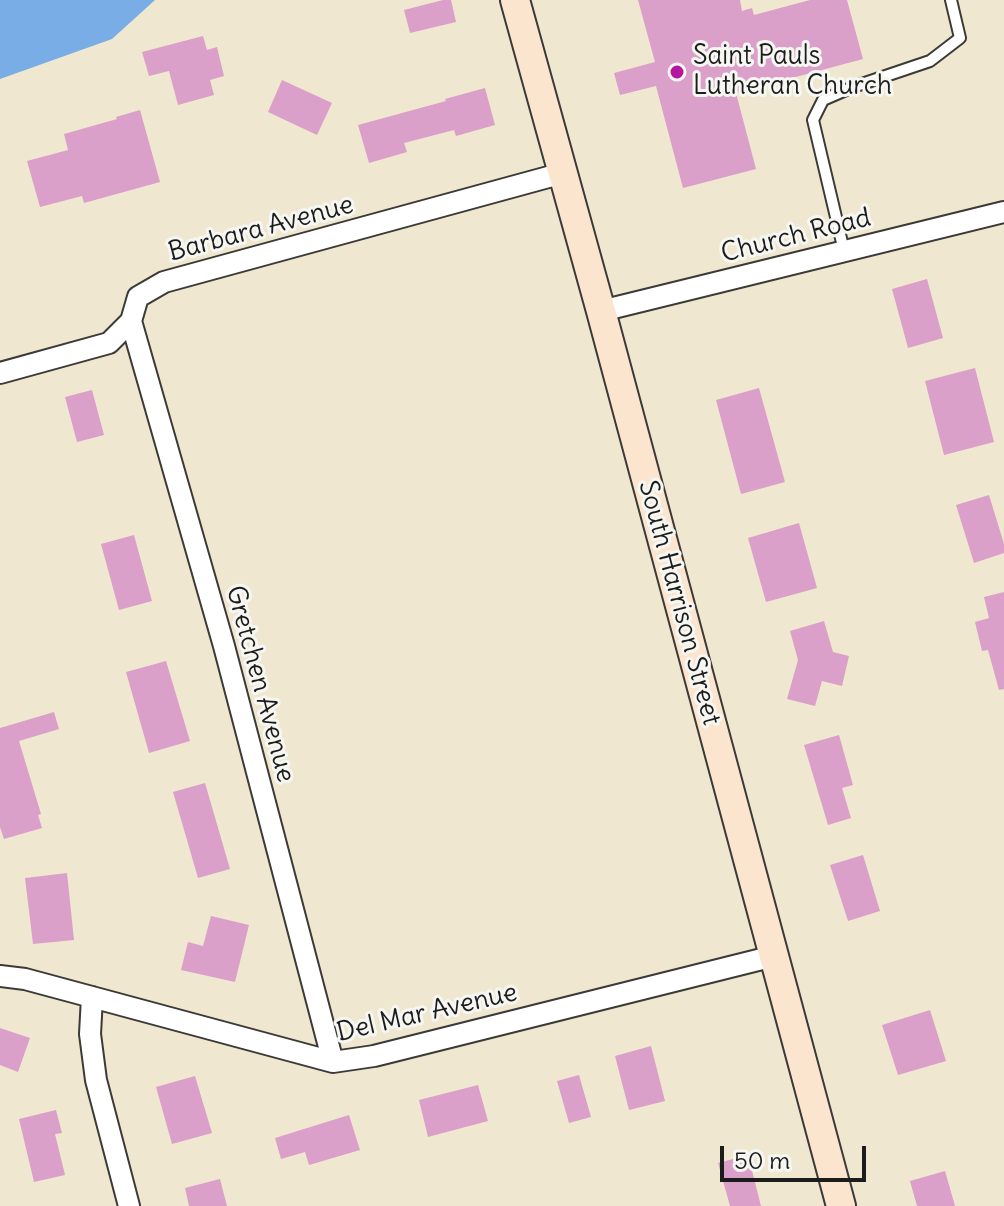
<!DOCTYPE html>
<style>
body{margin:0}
#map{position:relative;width:1004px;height:1206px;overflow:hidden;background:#efe7cf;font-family:Delius,sans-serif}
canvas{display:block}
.scale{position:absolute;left:720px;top:1146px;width:146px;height:36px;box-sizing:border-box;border:4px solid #1c1c1c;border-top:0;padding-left:10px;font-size:24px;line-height:28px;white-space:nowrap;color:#1c1c1c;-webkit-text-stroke:6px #f6f6f2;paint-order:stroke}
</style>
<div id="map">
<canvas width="1004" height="1206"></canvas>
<div class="scale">50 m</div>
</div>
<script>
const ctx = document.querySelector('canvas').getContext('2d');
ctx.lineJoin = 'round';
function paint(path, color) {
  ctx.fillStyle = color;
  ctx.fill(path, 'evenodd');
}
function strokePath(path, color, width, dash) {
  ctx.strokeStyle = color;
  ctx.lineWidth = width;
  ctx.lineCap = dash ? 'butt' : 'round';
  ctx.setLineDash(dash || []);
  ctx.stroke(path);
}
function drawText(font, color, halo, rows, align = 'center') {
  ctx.font = font + ' Delius,sans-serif';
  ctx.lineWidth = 6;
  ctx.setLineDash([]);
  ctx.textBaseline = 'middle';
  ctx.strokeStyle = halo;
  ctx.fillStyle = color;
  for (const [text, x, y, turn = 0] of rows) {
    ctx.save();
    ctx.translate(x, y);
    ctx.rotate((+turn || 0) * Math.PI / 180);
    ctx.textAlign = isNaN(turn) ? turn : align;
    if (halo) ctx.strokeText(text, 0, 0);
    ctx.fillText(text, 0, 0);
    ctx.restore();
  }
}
const water = new Path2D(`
 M0,0H155L112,39L0,79Z`);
const building = new Path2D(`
 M443,0H451L456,22L410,33L404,10Z
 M638,0H740L742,11L752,8L754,15L810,0H847L863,59L736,93L756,169L683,188L656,86L620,95L614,73L655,62Z
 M203,36L207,50L217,47L224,76L210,80L214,95L178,105L169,71L149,76L142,52Z
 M282,80L332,103L317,135L268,112Z
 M485,88L495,125L456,136L454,130L404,143L407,152L369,163L358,125L446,101L445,99Z
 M140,110L160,182L84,203L82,196L40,207L27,161L68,150L64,134L117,119L116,117Z
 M927,279L943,338L908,348L892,289Z
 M975,368L994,442L944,455L925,381Z
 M759,388L785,482L741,494L716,400Z
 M92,390L104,435L77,442L65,397Z
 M989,495L1004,544V553L974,563L956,505Z
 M799,523L817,588L766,602L748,538Z
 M134,535L152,601L119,610L101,544Z
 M1004,592V689L999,690L988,650L982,651L975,622L989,618L984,597Z
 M824,621L833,652L849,656L842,686L822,681L815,706L787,699L798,660L790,631Z
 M166,661L190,741L149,753L126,672Z
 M54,712L59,729L19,741L41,814L38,815L42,828L4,839L0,827V728Z
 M839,735L853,785L842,788L851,818L828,825L804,745Z
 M205,783L230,869L198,878L173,792Z
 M863,855L880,911L848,921L830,865Z
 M67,873L74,940L33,944L25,878Z
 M211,916L249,925L235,982L181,970L188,942L203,946Z
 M930,1010L946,1061L898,1075L882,1025Z
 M0,1028L30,1038L18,1072L0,1065Z
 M651,1046L665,1101L629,1110L615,1056Z
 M579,1075L591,1117L569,1123L557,1081Z
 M195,1076L212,1133L172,1144L156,1087Z
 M478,1085L488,1121L428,1137L419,1100Z
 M56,1110L62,1133L55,1134L65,1175L34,1182L19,1119Z
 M349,1115L360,1150L309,1165L305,1152L281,1159L275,1138Z
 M748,1155L761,1206H730L718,1163Z
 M945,1171L955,1206H917L910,1181Z
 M220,1179L227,1206H189L185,1188Z`);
const lane = new Path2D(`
 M844,251L813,120L823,100L853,87L930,61L960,38L951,0`);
const street = new Path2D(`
 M601,311L1004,212
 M131,321L224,646L333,1062
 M0,373L109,343L131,321L138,297L164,282L563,173
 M0,976L25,979L333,1062L374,1056L774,956
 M92,997L90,1034L96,1080L129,1206`);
const secondary = new Path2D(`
 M515,0L601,311L841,1206`);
const markers = [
 [677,72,8,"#b5179e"]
];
const poiNames = [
 ["Saint Pauls",693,57],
 ["Lutheran Church",693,87]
];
const streetNames = [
 ["Barbara Avenue",261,229,-15],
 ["Church Road",796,236,-14],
 ["South Harrison Street",679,603,75],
 ["Gretchen Avenue",260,684,75],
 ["Del Mar Avenue",427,1013,-13]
];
paint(water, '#79ade6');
paint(building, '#daa0c9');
strokePath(lane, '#3c3a37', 14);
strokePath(street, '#3c3a37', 24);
strokePath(secondary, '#3c3a37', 32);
strokePath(lane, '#fff', 10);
strokePath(street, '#fff', 20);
strokePath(secondary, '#fbe5cf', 28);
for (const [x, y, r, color] of markers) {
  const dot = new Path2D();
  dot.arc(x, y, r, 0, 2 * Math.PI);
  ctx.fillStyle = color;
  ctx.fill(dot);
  strokePath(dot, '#f6f6f2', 3);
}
drawText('26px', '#1c1c1c', '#f6f6f2', poiNames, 'left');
drawText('26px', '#1c1c1c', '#f6f6f2', streetNames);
</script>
